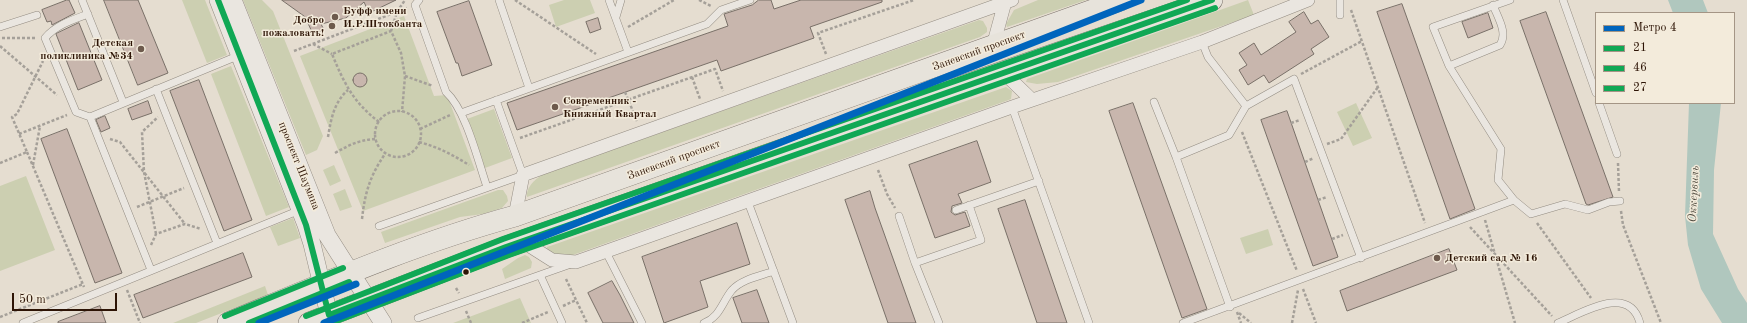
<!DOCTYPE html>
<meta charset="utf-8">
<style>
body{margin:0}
#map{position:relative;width:1747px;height:323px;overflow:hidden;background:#e5ddd0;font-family:"Old Standard TT",serif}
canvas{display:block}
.legend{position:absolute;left:1595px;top:12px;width:140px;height:92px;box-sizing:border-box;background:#f3ebdb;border:1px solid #a49585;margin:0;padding:5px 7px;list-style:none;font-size:12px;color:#2d1405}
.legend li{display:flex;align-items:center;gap:8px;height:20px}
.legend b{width:20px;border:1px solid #a49585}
.scale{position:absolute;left:12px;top:293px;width:105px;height:18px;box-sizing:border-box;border:2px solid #2d1405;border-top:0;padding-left:5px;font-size:12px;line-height:14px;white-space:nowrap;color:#2d1405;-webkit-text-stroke:3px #f3ebdb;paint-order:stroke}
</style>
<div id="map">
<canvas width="1747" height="323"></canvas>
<ul class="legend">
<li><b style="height:5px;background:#0065bd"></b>Метро 4</li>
<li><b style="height:5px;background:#10a855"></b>21</li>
<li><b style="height:5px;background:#10a855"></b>46</li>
<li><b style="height:5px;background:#10a855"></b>27</li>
</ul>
<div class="scale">50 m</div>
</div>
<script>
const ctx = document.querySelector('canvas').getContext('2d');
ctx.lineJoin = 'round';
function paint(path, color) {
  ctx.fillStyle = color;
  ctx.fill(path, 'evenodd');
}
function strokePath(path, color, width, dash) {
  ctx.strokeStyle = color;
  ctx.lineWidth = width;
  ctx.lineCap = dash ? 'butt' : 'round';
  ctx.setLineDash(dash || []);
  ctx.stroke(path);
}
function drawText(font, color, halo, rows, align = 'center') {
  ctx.font = font + ' "Old Standard TT",serif';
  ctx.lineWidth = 3;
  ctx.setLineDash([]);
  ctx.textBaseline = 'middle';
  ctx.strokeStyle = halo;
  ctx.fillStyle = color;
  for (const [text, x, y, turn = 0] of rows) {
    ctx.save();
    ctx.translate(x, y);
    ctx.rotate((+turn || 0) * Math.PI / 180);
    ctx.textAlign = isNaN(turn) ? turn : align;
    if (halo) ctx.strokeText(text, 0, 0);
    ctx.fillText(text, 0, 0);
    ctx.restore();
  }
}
const green = new Path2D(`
 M182,0H205L227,55L207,63Z
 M243,0H262L273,11L323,136L317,150L306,155Z
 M564,0H590L595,13L556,27L549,5Z
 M1038,0H1086L1007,27L1006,24L1014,10Z
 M1248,0L1254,15L1058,82L1037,84L1026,82L1027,79Z
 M404,16L434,96L447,95L475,170L363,211L300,56Z
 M979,20L983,21L987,28V32L980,37L527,197C526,187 536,178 544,174Z
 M231,66L289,207L266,216L211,74Z
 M1006,87L1012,91L1011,99L1006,101L570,256H558L547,250V247L550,246Z
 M1356,103L1372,138L1353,146L1337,112Z
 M494,109L512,158L485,168L467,119Z
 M334,165L341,181L330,186L323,170Z
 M26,176L55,250L0,271V186Z
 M345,189L352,207L340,211L333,194Z
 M498,190H503L507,196L508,201L502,208L483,214L460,217L385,243L381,232Z
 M293,218L300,238L278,246L270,227Z
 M1268,229L1273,245L1246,254L1240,238Z
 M525,255L529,257L532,262L531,268L505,279L502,269L518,258Z
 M265,286L268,295L196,323H173Z
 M520,298L531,323H453Z`);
const water = new Path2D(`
 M1668,0H1703L1708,13H1673Z
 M1689,103H1721L1714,170L1713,234L1738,289L1747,303V323H1722L1701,289L1688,245L1685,216Z`);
const building = new Path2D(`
 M67,0H69L75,13L52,25L51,21L47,22L42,10Z
 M104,0H138L168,73L138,85Z
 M282,0H396L369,13L364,2L346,18L321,24L324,30L313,34L305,17Z
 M759,0H771L774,9L801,0H882V2L810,27L814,38L721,71L717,60L517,130L507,103L728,26L724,14L752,5Z
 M469,1L492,65L462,76L458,63H456L437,12Z
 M1402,4L1475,209L1450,219L1377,12Z
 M1304,12L1311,24L1318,20L1329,37L1311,49L1314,54L1269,83L1264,75L1248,85L1239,70L1247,65L1239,53L1254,43L1261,55L1296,32L1289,22Z
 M1546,12L1613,197L1588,205L1586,204L1520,21Z
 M1488,13L1493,28L1468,38L1462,22Z
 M598,18L601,29L590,33L586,22Z
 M79,23L102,80L78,90L56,34Z
 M353 80a7 7 0 1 1 14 0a7 7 0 1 1-14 0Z
 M199,80L252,220L224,231L170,91Z
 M148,101L152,113L132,120L128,109Z
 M1133,103L1207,309L1182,318L1109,111Z
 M1287,111L1338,257L1313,266L1261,120Z
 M105,116L110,128L101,132L96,120Z
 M67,129L122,273L95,283L41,139Z
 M977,141L991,182L958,194L962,203L952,206L951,212L955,215L965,212L970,226L935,238L909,165Z
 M870,191L875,208L916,323H888L845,200Z
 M1025,200L1029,212L1067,323H1037L998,209Z
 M737,223L750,264L700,281L708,307L664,323L642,257Z
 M1449,249L1457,270L1347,311L1340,291Z
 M243,253L252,277L143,318L134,295Z
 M612,281L620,295L634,323H603L588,293Z
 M757,290L769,323H742L733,298Z
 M100,306L106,323H58V322Z`);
const path = new Path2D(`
 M515,0L596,54
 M699,0L711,6
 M1351,10L1425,223
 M628,27L674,0
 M391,31L397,12L405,0
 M2,38H35
 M313,44L332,54
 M0,46L57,95
 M294,51L407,8
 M826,54L818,33L914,0
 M1301,74L1362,41
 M405,76L433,86
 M692,77L700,99
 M625,92L637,121
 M375 134a23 23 0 1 1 46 0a23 23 0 1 1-46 0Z
 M379,122C353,102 344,83 332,54L391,31L401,53L405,76L402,112
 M1291,123L1300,120
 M420,129L450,115
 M1242,132L1297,271
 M19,134L67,115
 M328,137C331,119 334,102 348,90
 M520,138L715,69L723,91
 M110,139L120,142L185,224
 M419,142C438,147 453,155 469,165
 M1327,144L1341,139L1378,87
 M27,152L84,287
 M335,153C349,145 359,140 375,139
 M1305,162L1314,158
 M0,163L27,152L12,117L17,114L43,61
 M1618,163L1619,192
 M33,165L40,126
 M878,170L887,194L895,208
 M1318,200L1327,197
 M137,207L184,188
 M1621,211L1623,225L1661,323
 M362,219C365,192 370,176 385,154
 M1485,220L1515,323
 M1537,223L1591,298
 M1470,227L1552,316
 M156,234L144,172L142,132L158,117
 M1332,239L1343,235
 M151,245L156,234L185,224L201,229
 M566,279L587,323
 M456,288L459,293
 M1303,289L1316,323
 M127,290L140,323
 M563,306L576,300
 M466,311L471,323
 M1237,312L1241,323
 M1239,313L1251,323
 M0,317L83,284
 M522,323L548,312
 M1292,323L1298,290`);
const service = new Path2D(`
 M82,0L123,102
 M419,0L415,5L446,92C466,110 478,161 487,187
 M499,0L529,88
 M609,0L628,52
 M1340,0V15
 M1563,0L1596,93
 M88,14C72,20 56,25 45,38L76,112L90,117
 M616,17L621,0
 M0,27L37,15
 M1202,42L1208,57L1246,106L1294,79L1361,258
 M1449,66L1500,45C1508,33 1498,18 1493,5
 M156,89L217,243
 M1154,102L1176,157L1230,307
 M1599,103L1617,154
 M1012,107L1089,323
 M461,113L707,24L721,10L750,0
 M1176,157L1229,135L1246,106
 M1514,200L1531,214L1565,204L1588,210L1609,202L1620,201
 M748,202L793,323
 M956,210L1039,181
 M899,216L915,263L939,323
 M379,226L523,175L496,100
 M606,252L642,323
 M915,263L981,240L969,205
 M151,270L90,117L240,55
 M540,275L562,323
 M418,318L571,264
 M23,323L300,210
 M704,323C720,317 722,302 732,290C742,279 760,276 774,271
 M1183,323L1514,200L1498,180L1501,149L1449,66L1433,27L1510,0
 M1558,323C1582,313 1629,283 1640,323`);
const minor = new Path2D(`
 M993,46L1005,2
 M1003,72L1032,100
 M515,216L523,175L1012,0
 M522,241L552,260L576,262L1012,107L1202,42L1308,0`);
const tertiary = new Path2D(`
 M218,0L306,225L312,244L331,323
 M233,0L327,235L383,323`);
const primary = new Path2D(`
 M228,323C322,284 416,243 515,216L1121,0
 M309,323L506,247L1003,72L1212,0`);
const bus1 = new Path2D(`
 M218,0L306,225L329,315L506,247L1212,0`);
const bus2 = new Path2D(`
 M249,323L349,282
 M331,323L509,255L1215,8`);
const bus3 = new Path2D(`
 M225,316L343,268
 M306,316L503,239L1187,0`);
const metro1 = new Path2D(`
 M259,323L356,284
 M324,323L1141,0`);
const markers = [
 [335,17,4,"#6d5a4c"],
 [332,26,4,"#6d5a4c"],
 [141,49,4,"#6d5a4c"],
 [555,107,4,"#6d5a4c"],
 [1437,258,4,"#6d5a4c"],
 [466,272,3.5,"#2d1405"]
];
const poiNames = [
 ["Буфф имени",343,11],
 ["И.Р.Штокбанта",343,24],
 ["Добро",324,20,"right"],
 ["пожаловать!",324,33,"right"],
 ["Детская",133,43,"right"],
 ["поликлиника №34",133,56,"right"],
 ["Современник -",563,101],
 ["Книжный Квартал",563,114],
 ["Детский сад № 16",1445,258]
];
const streetNames = [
 ["Заневский проспект",979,51,-20],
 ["Заневский проспект",674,160,-20],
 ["проспект Шаумяна",299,166,68]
];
const waterNames = [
 ["Оккервиль",1694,194,-87]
];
paint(green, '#cccfb1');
paint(water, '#b0c7be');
paint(building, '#c8b6ad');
strokePath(building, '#797068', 1);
strokePath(service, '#938c82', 8);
strokePath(minor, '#938c82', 14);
strokePath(tertiary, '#938c82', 18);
strokePath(primary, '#797068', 22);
strokePath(path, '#a5a099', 2.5, [3, 2]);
strokePath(service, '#eae6e0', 7);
strokePath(minor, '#eae6e0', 13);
strokePath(tertiary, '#eae6e0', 17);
strokePath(primary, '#e7e3db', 21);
strokePath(bus1, '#10a855', 6);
strokePath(bus2, '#10a855', 6);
strokePath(bus3, '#10a855', 6);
strokePath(metro1, '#0065bd', 7);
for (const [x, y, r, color] of markers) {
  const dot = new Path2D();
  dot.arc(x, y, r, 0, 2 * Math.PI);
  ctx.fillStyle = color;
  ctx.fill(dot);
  strokePath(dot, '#f3ebdb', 1.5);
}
drawText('bold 11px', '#2d1405', '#f3ebdb', poiNames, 'left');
drawText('11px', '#2d1405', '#f3ebdb', streetNames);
drawText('italic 12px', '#534f43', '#f3ebdb', waterNames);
</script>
